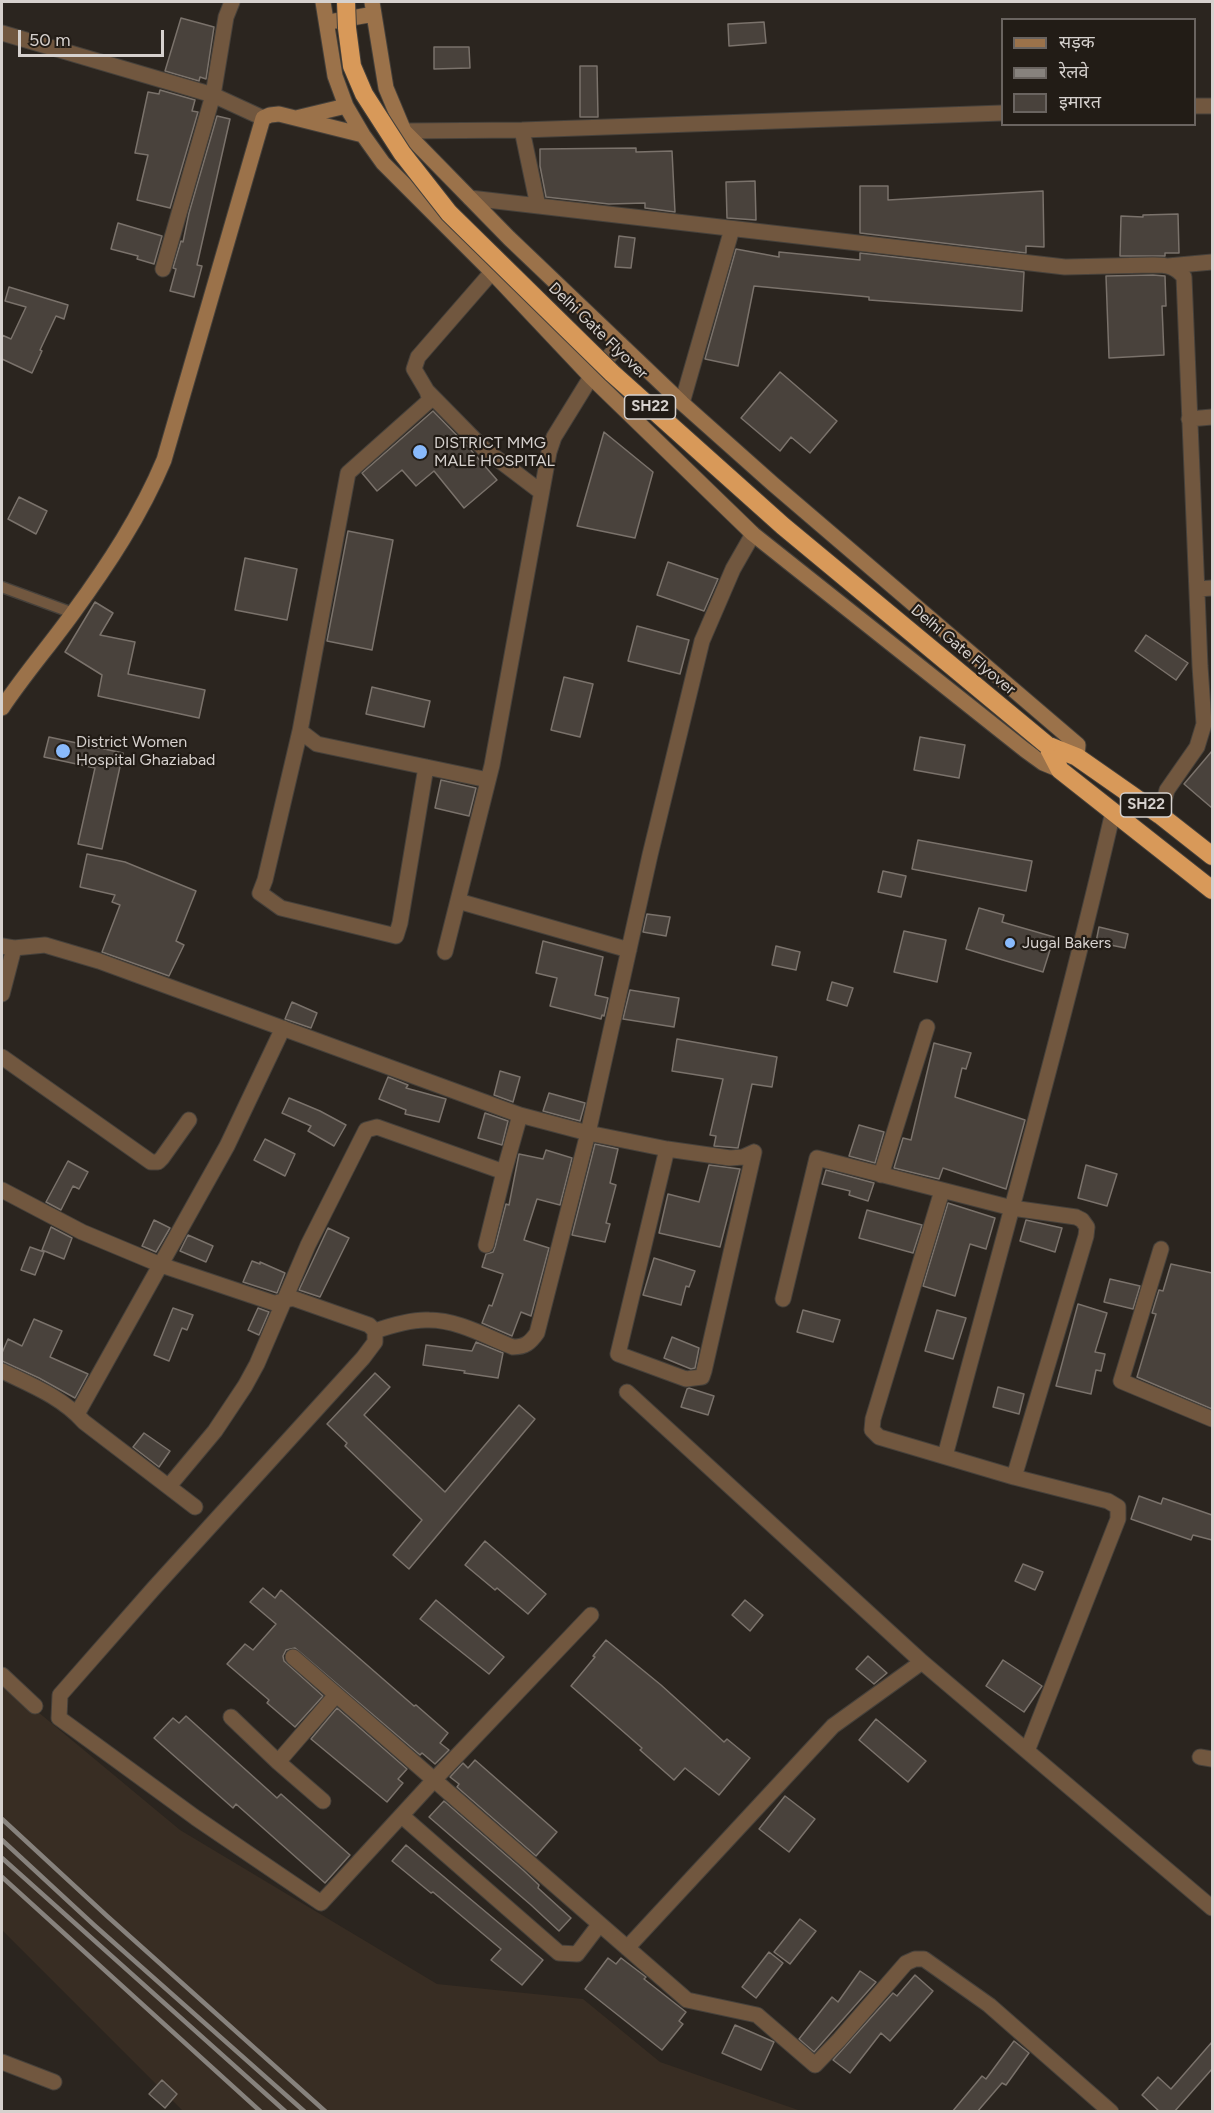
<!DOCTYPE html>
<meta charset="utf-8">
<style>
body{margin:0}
#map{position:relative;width:1214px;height:2113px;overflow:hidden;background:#2b251f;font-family:Figtree,"Noto Sans Devanagari",sans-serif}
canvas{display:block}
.frame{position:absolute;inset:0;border:3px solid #d6d1ce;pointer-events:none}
.legend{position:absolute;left:1001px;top:18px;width:195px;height:108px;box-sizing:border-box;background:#221c16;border:2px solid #6a6460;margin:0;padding:8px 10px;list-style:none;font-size:18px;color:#d6d1ce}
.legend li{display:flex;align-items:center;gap:12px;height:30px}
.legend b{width:30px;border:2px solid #6a6460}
.scale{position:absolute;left:18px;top:30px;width:146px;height:27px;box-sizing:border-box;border:3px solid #d6d1ce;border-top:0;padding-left:8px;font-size:18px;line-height:21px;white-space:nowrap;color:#d6d1ce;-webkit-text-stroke:4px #221c16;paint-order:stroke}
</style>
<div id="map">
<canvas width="1214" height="2113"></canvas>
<div class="frame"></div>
<ul class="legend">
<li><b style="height:8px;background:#9b724a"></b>सड़क</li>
<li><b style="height:8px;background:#87827d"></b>रेलवे</li>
<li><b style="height:16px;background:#49423c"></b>इमारत</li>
</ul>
<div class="scale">50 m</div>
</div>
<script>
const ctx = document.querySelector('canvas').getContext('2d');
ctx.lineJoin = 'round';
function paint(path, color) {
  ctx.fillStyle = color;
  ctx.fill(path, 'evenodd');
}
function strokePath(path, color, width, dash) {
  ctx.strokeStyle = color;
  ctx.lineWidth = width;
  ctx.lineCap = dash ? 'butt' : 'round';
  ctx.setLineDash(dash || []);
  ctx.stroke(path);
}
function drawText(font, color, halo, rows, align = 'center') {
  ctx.font = font + ' Figtree,sans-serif';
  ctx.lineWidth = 4.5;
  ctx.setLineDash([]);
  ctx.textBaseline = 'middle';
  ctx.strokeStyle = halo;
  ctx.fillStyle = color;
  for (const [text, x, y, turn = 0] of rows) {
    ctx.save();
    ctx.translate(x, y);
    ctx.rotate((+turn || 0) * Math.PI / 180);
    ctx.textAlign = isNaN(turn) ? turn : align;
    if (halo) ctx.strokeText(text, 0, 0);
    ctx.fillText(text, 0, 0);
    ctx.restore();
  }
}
const built = new Path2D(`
 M2,1682L180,1830L437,1984L583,1999L660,2062L801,2111H183L2,1930Z`);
const building = new Path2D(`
 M181,18L214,27L206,79L200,77L199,81L165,71Z
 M764,22L766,43L729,46L728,24Z
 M434,47H469L470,68L434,69Z
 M580,66H597L598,117H580Z
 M160,90L195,100L192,111L198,112L170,208L137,200L148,155L135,153L148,92L159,94Z
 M217,116L230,119L197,265L202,266L194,297L170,291L176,269L173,268L181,241L183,242L189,213Z
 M636,148V152L672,151L675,212L645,208V203L609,204L546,197L540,166V149Z
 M755,181L756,220L727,218L726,182Z
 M860,186H888V200L1043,191L1044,247L1026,246V253L860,233Z
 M1178,214L1179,253H1165V256H1120L1121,216L1143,217V215Z
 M118,223L162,236L154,264L137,259L138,256L111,249Z
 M619,236L635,238L631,268L615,267Z
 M736,249L779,257V252L860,260V253L1024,272L1022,311L869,300V297L754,286L738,366L705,359Z
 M1153,275L1165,276L1166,306H1162L1164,355L1109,358L1106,276Z
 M9,287L68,305L64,319L56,316L40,350L42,351L32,373L2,359V335L11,339L26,307L5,301Z
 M780,372L837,421L810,453L791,437L780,451L741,418Z
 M433,411L470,449L497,480L464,508L434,471L416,486L402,470L377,491L362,473Z
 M604,432L653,472L635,538L577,526Z
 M19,497L47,511L36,534L8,519Z
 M348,531L393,540L372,650L327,641Z
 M245,558L297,569L287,620L235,610Z
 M668,562L718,579L704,611L657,595Z
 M95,602L113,613L100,635L135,642L128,674L205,690L199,718L98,696L102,675L65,652Z
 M637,626L689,640L680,674L628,661Z
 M1146,635L1188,663L1176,680L1135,651Z
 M564,677L593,684L580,737L551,730Z
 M372,687L430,701L424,727L366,714Z
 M49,737L123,753L102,849L78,844L95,768L44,757Z
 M920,737L965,745L959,778L914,770Z
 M1212,751V808L1184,784Z
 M441,780L476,788L469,816L435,808Z
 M918,840L1032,861L1026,891L912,869Z
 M87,854L125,862L196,891L176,941L184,945L169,976L102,952L120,905L112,902L115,895L80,887Z
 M883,871L906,876L901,897L878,892Z
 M979,908L1004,915L1002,922L1054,937L1043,972L966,949Z
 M647,914L670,917L666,936L643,932Z
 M1099,927L1128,934L1125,948L1096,942Z
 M904,931L946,940L937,982L894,972Z
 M543,941L603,957L595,995L608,998L604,1016L602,1015L601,1019L550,1006L557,978L536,973Z
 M776,946L800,952L796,970L772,965Z
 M832,982L853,988L847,1006L827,1000Z
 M630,990L679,998L674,1027L623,1019Z
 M292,1002L317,1013L311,1028L285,1019Z
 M677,1039L777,1057L772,1087L752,1084L738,1148L714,1146L716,1136L710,1135L723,1079L672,1071Z
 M934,1043L971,1053L966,1069L962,1068L955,1097L1025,1120L1006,1189L943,1168L939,1179L894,1168L903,1138L911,1140Z
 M500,1071L520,1077L513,1102L494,1095Z
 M388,1077L408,1085L406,1088L446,1099L439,1122L405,1114L406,1110L379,1099Z
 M549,1093L585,1103L580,1121L543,1111Z
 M289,1098L320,1111L346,1125L334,1146L308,1131L311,1126L282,1113Z
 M485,1113L508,1121L502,1145L478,1138Z
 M859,1125L884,1132L875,1163L849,1156Z
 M265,1139L295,1154L285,1176L254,1160Z
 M595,1144L618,1149L610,1183L616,1185L606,1223L610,1224L605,1242L572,1235Z
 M546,1150L572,1158L560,1205L537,1199L524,1240L549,1248L531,1316L521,1312L512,1336L482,1323L489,1305L492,1306L503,1274L482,1267L486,1254L493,1252L495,1247L506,1204L509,1205L519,1154L543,1159Z
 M68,1161L88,1172L79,1189L73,1186L61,1210L46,1202Z
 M709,1165L740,1169L720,1247L659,1233L668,1194L699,1202Z
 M1086,1165L1117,1174L1107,1206L1078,1198Z
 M826,1170L874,1183L868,1201L849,1195L850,1191L822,1184Z
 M948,1203L995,1218L986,1249L970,1244L955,1296L923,1286Z
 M867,1210L922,1225L913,1253L859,1238Z
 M154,1220L170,1228L156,1252L142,1246Z
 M1026,1220L1062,1228L1055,1252L1020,1241Z
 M51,1227L72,1238L64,1259L42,1250Z
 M328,1228L349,1238L320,1297L299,1290Z
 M188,1235L213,1246L206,1262L180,1251Z
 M30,1247L44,1252L35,1275L21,1270Z
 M654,1258L695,1271L689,1287L686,1286L681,1305L643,1295Z
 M252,1261L260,1264V1262L285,1273L277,1293L243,1282Z
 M1171,1264L1212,1273V1409L1137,1377L1156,1314L1152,1313L1159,1290L1163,1291Z
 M1110,1279L1140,1286L1133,1309L1104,1302Z
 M1078,1304L1107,1313L1095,1352L1105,1354L1101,1371L1096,1370L1091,1394L1056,1386Z
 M173,1308L193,1315L187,1330L182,1328L169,1361L154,1355Z
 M258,1308L269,1312L259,1335L248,1330Z
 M803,1310L840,1320L833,1342L797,1332Z
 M937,1310L966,1318L953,1359L925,1351Z
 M34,1319L62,1331L50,1357L88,1374L75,1398L39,1378L2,1361V1353L8,1339L22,1346Z
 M672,1337L699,1348L695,1368L691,1369L664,1358Z
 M476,1342L503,1353L498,1378L464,1373L465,1371L423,1365L426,1345L472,1351Z
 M375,1373L390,1387L364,1415L445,1492L519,1405L535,1419L409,1569L393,1555L422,1520L345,1446L347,1443L327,1424Z
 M998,1387L1024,1394L1019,1414L993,1407Z
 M689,1388L714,1396L708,1415L681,1407L687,1389Z
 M144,1433L170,1451L159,1467L133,1447Z
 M1139,1496L1161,1504L1163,1498L1212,1515V1540L1193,1535L1191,1540L1131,1519Z
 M485,1541L546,1594L528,1614L497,1588L495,1590L465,1565Z
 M1023,1564L1043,1572L1035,1590L1015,1581Z
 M263,1588L275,1598L281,1590L414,1706L416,1705L448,1733L440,1743L449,1750L435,1764L422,1753L420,1755L295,1648L286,1650L283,1656L284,1661L323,1696L295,1727L267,1703L269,1700L227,1664L245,1644L253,1650L276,1624L250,1602Z
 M436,1600L504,1657L489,1674L420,1619Z
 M745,1600L763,1615L750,1631L732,1615Z
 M606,1640L661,1685L724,1742L727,1739L750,1758L719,1795L685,1768L674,1780L640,1750L642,1748L571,1686L595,1657L593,1656Z
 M868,1656L887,1673L874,1684L856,1669Z
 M1003,1660L1042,1686L1024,1712L986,1686Z
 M337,1708L407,1769L398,1779L403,1783L387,1802L311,1739Z
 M186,1716L277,1798L281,1794L350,1855L325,1883L236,1804L233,1808L154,1738L173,1718L179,1723Z
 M876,1719L926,1761L908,1782L859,1740Z
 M475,1760L557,1832L536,1856L457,1787L459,1784L450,1777L463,1763L468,1768Z
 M785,1796L815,1819L789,1852L759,1829Z
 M444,1801L523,1870L539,1885L538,1888L571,1918L559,1931L531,1905L429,1817Z
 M406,1845L543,1960L522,1985L491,1960L501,1949L433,1892L431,1893L392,1861Z
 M800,1919L816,1931L790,1964L774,1952Z
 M769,1952L783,1963L756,1998L742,1987Z
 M608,1958L616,1964L621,1958L646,1977L644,1979L686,2012L679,2021L683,2024L662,2050L585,1989Z
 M860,1971L876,1982L814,2052L799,2039L832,1997L838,2002Z
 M915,1975L933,1991L890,2041L881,2033L850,2073L833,2060L893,1993L897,1996Z
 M735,2025L774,2042L761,2070L722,2053Z
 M1014,2041L1029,2053L1006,2085L1002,2083L977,2112H952L982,2076L986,2079Z
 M1212,2042V2069L1174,2112H1160L1142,2095L1158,2077L1171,2089Z
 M162,2080L177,2094L165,2108L149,2094Z`);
const lane = new Path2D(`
 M2,587L73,613`);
const street = new Path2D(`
 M2,33L213,95L263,118
 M1194,106H1212
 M522,130L538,206
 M404,131L522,130L1002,113
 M470,198L1065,267L1153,265C1167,265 1175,266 1184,277L1200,666L1204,724L1197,747L1167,790L1160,815
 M1168,266L1212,262
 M163,269L213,95L226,17L232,2
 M427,391L483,448L541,492
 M682,403L732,229
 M1189,419L1212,417
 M1197,589L1212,588
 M300,731L265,880L260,893L281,908L396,936L400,923L426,767
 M488,780L317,744L300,731L348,473L430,400L427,391L414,369L418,357L492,272
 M458,901L629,950
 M2,946L14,948L45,945L99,961L520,1115L588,1133L667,1149L730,1158L743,1157L754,1152
 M445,952L492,765L549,452L554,437L591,377L620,344
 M2,994L14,948
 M2,1057L151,1162H158L162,1158L189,1120
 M667,1149L618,1354L686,1379L702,1377L704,1371L754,1152
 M504,1172L520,1115
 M881,1175L927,1027
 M2,1190L82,1232L161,1265L274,1303C282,1303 287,1297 295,1299L369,1325L375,1331V1342L363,1358L154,1588L60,1695L59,1718L196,1818L321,1903L433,1781L591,1615
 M942,1191L873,1419L872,1430L879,1437L1014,1477L1108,1501L1118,1507V1519L1027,1751
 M1161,1249L1121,1381L1212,1419
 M783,1299L817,1158L1012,1208L1076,1217L1082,1220L1087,1227L1086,1236L1014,1477
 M375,1331C392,1325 411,1319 429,1320C458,1320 487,1337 513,1347C525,1347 530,1343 537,1333L588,1133L650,855L702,641L733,569L753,534
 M2,1371C31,1385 62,1397 84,1422L195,1507
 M627,1392L922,1662L1212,1908
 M77,1414L227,1146L283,1028
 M945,1456C1002,1242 1063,1028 1113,812
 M169,1486L215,1431L245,1386L257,1364L308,1245L366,1130L377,1127L504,1172L486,1245
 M293,1657L687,2000L757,2015L815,2065L839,2040L906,1963L915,1959H924L989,2005L1111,2112
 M2,1675L35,1706
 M231,1717L278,1762L323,1801
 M1200,1757L1212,1759
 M278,1762L336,1695
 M402,1816L559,1953L577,1954L599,1925
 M627,1948L833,1726L922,1662
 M2,2062L54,2082`);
const secondary = new Path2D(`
 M323,2L335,76L346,106L363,135L383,163L492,272L591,377L753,534L1025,750L1043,763L1060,770
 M372,2L386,88L404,131L421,148L509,238L682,403L773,484L1078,745L1077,757
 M335,21L374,14
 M296,118L346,106
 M2,708C24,675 50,645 73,613C108,565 141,515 164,460L263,118L270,115L279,114L363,135`);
const highway = new Path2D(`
 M1047,745L1060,770L1212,890
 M1047,745L1077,757L1160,815L1212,856`);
const rail = new Path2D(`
 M2,1819L107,1916L326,2112
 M2,1840L94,1925L305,2112
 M2,1858L286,2112
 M2,1877L261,2112`);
const highwayBridge = new Path2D(`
 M346,2L347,28L352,66L364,94L402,153L449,213L612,373L783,526L1047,745`);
const markers = [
 [420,452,8,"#89bafc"],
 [63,751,8,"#89bafc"],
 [1010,943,6,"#89bafc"]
];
const shields = [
 [650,407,51],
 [1146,805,51]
];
const shieldNames = [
 ["SH22",650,407],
 ["SH22",1146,805]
];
const streetNames = [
 ["Delhi Gate Flyover",598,331,44],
 ["Delhi Gate Flyover",963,650,40]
];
const poiNames = [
 ["DISTRICT MMG",434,443],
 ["MALE HOSPITAL",434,461],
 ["District Women",76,742],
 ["Hospital Ghaziabad",76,760],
 ["Jugal Bakers",1022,943]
];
paint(built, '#382d23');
paint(building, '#49423c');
strokePath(building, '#7a726b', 1.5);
strokePath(lane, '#46413b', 13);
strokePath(street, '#46413b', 17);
strokePath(secondary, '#46413b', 17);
strokePath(highway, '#46413b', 20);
strokePath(lane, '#71573f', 10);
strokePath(street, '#71573f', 15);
strokePath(secondary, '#9b724a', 15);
strokePath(highway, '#d89959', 18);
strokePath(rail, '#87827d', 4.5);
strokePath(highwayBridge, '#46413b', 20, []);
strokePath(highwayBridge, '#d89959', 18);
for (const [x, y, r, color] of markers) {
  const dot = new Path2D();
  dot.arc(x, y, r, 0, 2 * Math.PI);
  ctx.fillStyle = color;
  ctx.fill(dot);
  strokePath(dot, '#221c16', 2);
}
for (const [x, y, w] of shields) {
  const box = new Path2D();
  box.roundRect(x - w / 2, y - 12, w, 24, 4.5);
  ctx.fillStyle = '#221c16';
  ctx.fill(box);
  strokePath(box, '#d6d1ce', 1.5);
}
drawText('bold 15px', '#d6d1ce', null, shieldNames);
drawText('16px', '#d6d1ce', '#221c16', streetNames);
drawText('16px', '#d6d1ce', '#221c16', poiNames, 'left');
</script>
